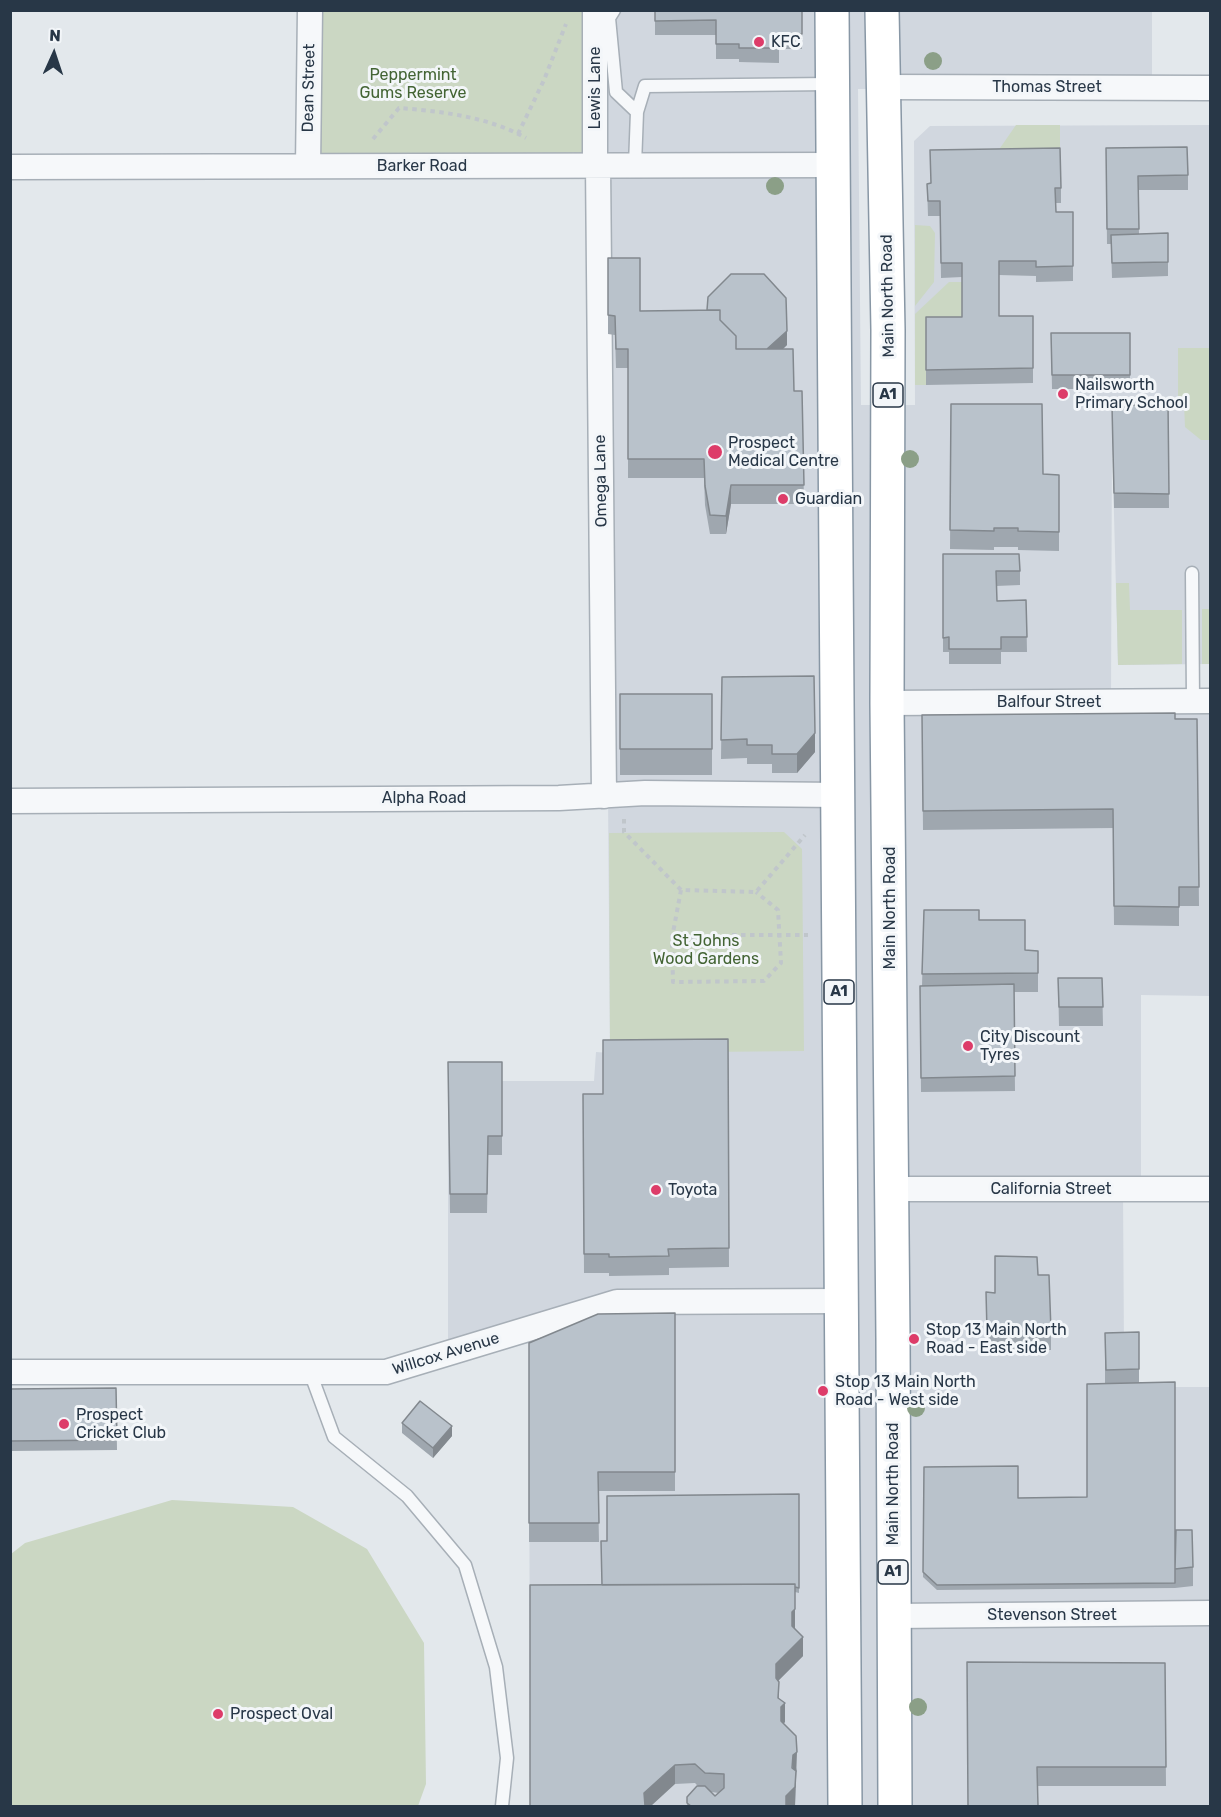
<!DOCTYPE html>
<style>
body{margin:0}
#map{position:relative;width:1221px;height:1817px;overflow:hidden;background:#e3e8ec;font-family:Rubik,sans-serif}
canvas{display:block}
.frame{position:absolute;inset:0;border:12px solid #283747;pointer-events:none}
.north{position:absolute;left:24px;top:24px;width:60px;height:60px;-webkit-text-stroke:4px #f3f6f9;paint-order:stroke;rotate:3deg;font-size:16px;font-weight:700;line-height:24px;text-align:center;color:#283747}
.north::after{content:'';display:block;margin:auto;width:21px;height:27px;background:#283747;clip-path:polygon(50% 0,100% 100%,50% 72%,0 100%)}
</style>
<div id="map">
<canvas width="1221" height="1817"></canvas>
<div class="frame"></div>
<div class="north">N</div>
</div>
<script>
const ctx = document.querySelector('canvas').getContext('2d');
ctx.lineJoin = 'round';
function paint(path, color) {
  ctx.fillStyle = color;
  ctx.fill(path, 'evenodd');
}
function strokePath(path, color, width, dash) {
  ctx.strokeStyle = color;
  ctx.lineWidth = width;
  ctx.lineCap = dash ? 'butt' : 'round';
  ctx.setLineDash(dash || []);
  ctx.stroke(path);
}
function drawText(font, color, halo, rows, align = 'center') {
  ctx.font = font + ' Rubik,sans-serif';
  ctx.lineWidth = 6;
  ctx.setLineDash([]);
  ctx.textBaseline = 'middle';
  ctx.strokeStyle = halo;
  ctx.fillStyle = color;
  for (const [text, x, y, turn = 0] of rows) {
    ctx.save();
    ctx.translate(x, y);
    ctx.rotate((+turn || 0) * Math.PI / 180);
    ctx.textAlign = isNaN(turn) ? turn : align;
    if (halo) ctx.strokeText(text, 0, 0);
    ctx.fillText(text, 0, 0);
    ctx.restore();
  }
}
const built = new Path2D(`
 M602,11H1152V88L858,89L861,405H915L914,141L930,126L1210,125V664L1118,665L1112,440L1111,701H1210V996L1141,995V1189L1123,1190L1124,1351L1139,1387H1210V1806H530L529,1329L448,1353V1081H594L596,1052L610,1053Z`);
const green = new Path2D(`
 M322,11H586L588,156L320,161Z
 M1016,125H1060V161L998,151Z
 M915,225L930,226L935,233L934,282L915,306Z
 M949,282H962V331L926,332V385H915V314Z
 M1178,348H1210V440H1201L1185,427L1184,404L1178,403Z
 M1116,583H1129L1130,610H1182V664L1118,665Z
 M1202,609H1210V664H1202Z
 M784,832L802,849L804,1051L610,1053L609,833Z
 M172,1500L293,1507L367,1549L424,1643L426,1784L418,1806H11V1554L25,1543Z`);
const path = new Path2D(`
 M518,134L544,80L566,24
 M373,139L399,108C440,111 489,117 526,138
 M624,819V832L681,890L756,892L805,835
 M681,890L672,938L673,982L764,981L781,963L778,910L756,892
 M732,935H808
 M672,938L716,937`);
const service = new Path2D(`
 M614,10L609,18L616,92L637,112
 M635,165L637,112L645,86L830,84
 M1192,573L1193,701
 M310,1372L334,1437L407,1496L465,1565L496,1667L507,1758L502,1806`);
const minor = new Path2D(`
 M595,10V165
 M884,87L1210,88
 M598,165L604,796
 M308,166L310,10
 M10,167L833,165
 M887,703L1210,701
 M10,801L559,798L645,793L838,795
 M892,1189H1210
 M10,1372H386L617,1302L841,1301
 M893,1616L1210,1613`);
const trunk = new Path2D(`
 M832,10L845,1806
 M882,10L888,330L887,703L893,1338L895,1806`);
const trees = [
 [933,61],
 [775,186],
 [910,459],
 [916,1408],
 [918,1707]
];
const wall = new Path2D(`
 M802,10V49H779V63L739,62V59H716V35H655V21Z
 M1106,148L1188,175V190H1138L1139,234L1168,233V276L1112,278L1111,244H1107Z
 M930,150L1061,188V203H1055L1056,212H1073V281L1036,282V276L999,275V316H1033V383L926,385V317H962V277L941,278L940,216H928L927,184L931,183Z
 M608,258L640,311L787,345L783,349L794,391H802L804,504H731L726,534H710L705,505L704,478H628V368H616L615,335L608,334Z
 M1051,333H1130V389H1052Z
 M951,404L1043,474L1059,475V551L1018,550V547H994V550L950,549Z
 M1168,404L1169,508H1114L1112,406Z
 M943,554L1020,571V585L996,586L997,601L1026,600L1027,652H1001V664H949V652H943Z
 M722,677L815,752L797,773H772V764H747V758L721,759Z
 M620,694H712V775H620Z
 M922,715L1197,719L1199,906H1179V926L1114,925L1113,828L923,830Z
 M924,910L979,920L1025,950L1038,951V992H1014L1015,1091L921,1092L920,986H922Z
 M1058,978H1102L1103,1026H1059Z
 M728,1039L729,1267L669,1268V1275L609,1276V1273H584L583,1094H603Z
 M448,1062H502V1155H488L487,1213H450Z
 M1038,1275L1051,1331V1350H987L986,1292L995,1293Z
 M675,1313V1491H598L599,1542H529V1343Z
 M1139,1332V1383L1175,1568L1193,1567V1586L1175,1588L937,1590L923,1577L924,1467L1018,1498L1087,1497L1105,1383V1333Z
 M116,1388L117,1450L10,1451V1389Z
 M402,1423L452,1436L433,1458L402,1433Z
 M799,1494V1593L795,1592V1628L803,1656L778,1681L779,1698L785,1722L783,1724L797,1771L796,1772L795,1806H687V1797L698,1786L695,1783L675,1784L607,1541ZM711,1792L719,1793L715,1796Z
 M1165,1663L1166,1786H1038L968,1806Z`);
const shadedWall = new Path2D(`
 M787,331V345L763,368V353Z
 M731,485V504L726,534V516Z
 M815,733V752L797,773V754Z
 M452,1426V1436L433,1458V1448Z
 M795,1609V1628L792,1631V1612Z
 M803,1637V1656L776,1683V1664Z
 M785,1703V1722L781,1726V1707Z
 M797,1752L795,1806H786V1796L793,1774V1755Z
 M675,1765V1784L651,1806H644V1793Z`);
const building = new Path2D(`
 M655,10H802V34H778L779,48H739V44H716V20L655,21Z
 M1187,147L1188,175L1138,176L1139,229H1107L1106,148Z
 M1060,148L1061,188H1055L1056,212H1073V266L1036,267V261H999V316H1033V368L926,370V317H962V263H941L940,201H928L927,184L931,183L930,150Z
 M1168,233V262L1112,263L1111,235Z
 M608,258H640V311L720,310V320L736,336V349H793L794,391H802L804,485H731L726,516L710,515L705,486L704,459H628V349H616L615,316L608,315Z
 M731,274H764L786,298L787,331L767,349H736V336L720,320V310H707L708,297Z
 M1051,333H1130V375H1052Z
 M951,404H1042L1043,474L1059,475V532L1018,531V528H994V531L950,530Z
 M1168,404L1169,494L1114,493L1112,406Z
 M943,554H1019L1020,571H996L997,601L1026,600L1027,637H1001V649H949V637L943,638Z
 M814,676L815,733L797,754H772V745H747V739L721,740L722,677Z
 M620,694H712V749H620Z
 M1175,713V719H1197L1199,887H1179V907L1114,906L1113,809L923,811L922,715Z
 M924,910H979V920H1025V950L1038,951V973L922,974Z
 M1058,978H1102L1103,1007H1059Z
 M1014,984L1015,1076L921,1078L920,986Z
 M728,1039L729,1248L668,1249L669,1256L609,1257V1254H584L583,1094H603V1040Z
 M448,1062H502V1136H488L487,1194H450Z
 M995,1256L1037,1257L1038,1275H1049L1051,1331H987L986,1292L995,1293Z
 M675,1313V1472H598L599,1523H529V1343L598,1314Z
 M1139,1332V1369L1106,1370L1105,1333Z
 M1175,1382V1583L937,1585L923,1572L924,1467L1018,1466V1498L1087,1497V1384Z
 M116,1388L117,1440L10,1441V1389Z
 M420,1401L452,1426L433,1448L402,1423Z
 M799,1494V1588L795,1587V1584L602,1585L601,1541H607V1496Z
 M1176,1530H1192L1193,1567L1175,1569Z
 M795,1584V1609L792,1612V1626L803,1637L776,1664V1678L779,1682L778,1698L785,1703L781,1707V1721L796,1736L797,1752L793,1755L792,1768L796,1771L795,1787L786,1796V1806H691L687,1803V1797L697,1786H705L715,1796L724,1788V1774L705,1773L695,1764L675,1765L644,1793L645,1806H530V1585Z
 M967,1662L1165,1663L1166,1767H1037L1038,1806H968Z`);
const markers = [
 [759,42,6,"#dd3c69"],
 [1063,394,6,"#dd3c69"],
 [715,452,8,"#dd3c69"],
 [783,499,6,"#dd3c69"],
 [968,1046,6,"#dd3c69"],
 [656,1190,6,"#dd3c69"],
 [914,1339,6,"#dd3c69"],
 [823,1391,6,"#dd3c69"],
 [64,1424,6,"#dd3c69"],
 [218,1714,6,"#dd3c69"]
];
const shields = [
 [888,395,30],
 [839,992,30],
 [893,1572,30]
];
const shieldNames = [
 ["A1",888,395],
 ["A1",839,992],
 ["A1",893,1572]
];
const poiNames = [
 ["KFC",771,42],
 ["Nailsworth",1075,385],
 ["Primary School",1075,403],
 ["Prospect",728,443],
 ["Medical Centre",728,461],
 ["Guardian",795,499],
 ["City Discount",980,1037],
 ["Tyres",980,1055],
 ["Toyota",668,1190],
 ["Stop 13 Main North",926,1330],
 ["Road - East side",926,1348],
 ["Stop 13 Main North",835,1382],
 ["Road - West side",835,1400],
 ["Prospect",76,1415],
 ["Cricket Club",76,1433],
 ["Prospect Oval",230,1714]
];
const parkNames = [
 ["Peppermint",413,75],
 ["Gums Reserve",413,93],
 ["St Johns",706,941],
 ["Wood Gardens",706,959]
];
const streetNames = [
 ["Thomas Street",1047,87],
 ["Dean Street",309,88,-89],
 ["Lewis Lane",595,88,-90],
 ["Barker Road",422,166],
 ["Main North Road",888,296,-91],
 ["Omega Lane",601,481,-91],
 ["Balfour Street",1049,702],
 ["Alpha Road",424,798],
 ["Main North Road",890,908,-90],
 ["California Street",1051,1189],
 ["Willcox Avenue",446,1354,-17],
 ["Main North Road",893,1484,-90],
 ["Stevenson Street",1052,1615]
];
paint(built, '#d1d7df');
paint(green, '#cbd7c3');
strokePath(service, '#a7afb7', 15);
strokePath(minor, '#a7afb7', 27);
strokePath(trunk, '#8897a5', 36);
strokePath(path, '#c0c6cb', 4, [4.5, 4.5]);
strokePath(service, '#f6f8fa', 12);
strokePath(minor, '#f6f8fa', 24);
strokePath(trunk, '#fff', 33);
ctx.fillStyle = '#8b9f87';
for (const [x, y] of trees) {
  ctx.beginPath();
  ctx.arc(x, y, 9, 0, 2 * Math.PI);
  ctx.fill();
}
paint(wall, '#9fa7af');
paint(shadedWall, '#82888e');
paint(building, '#b9c2cb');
strokePath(building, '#82888e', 1.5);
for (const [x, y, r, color] of markers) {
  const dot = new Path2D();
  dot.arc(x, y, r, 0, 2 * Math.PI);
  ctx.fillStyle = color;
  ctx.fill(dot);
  strokePath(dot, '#f3f6f9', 2);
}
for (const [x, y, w] of shields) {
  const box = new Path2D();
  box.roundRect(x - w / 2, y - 12, w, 24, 4.5);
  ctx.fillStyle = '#f3f6f9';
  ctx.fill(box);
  strokePath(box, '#283747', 1.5);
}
drawText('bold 15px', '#283747', null, shieldNames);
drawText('16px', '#283747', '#f3f6f9', poiNames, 'left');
drawText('16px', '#436434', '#f3f6f9', parkNames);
drawText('16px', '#283747', '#f3f6f9', streetNames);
</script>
